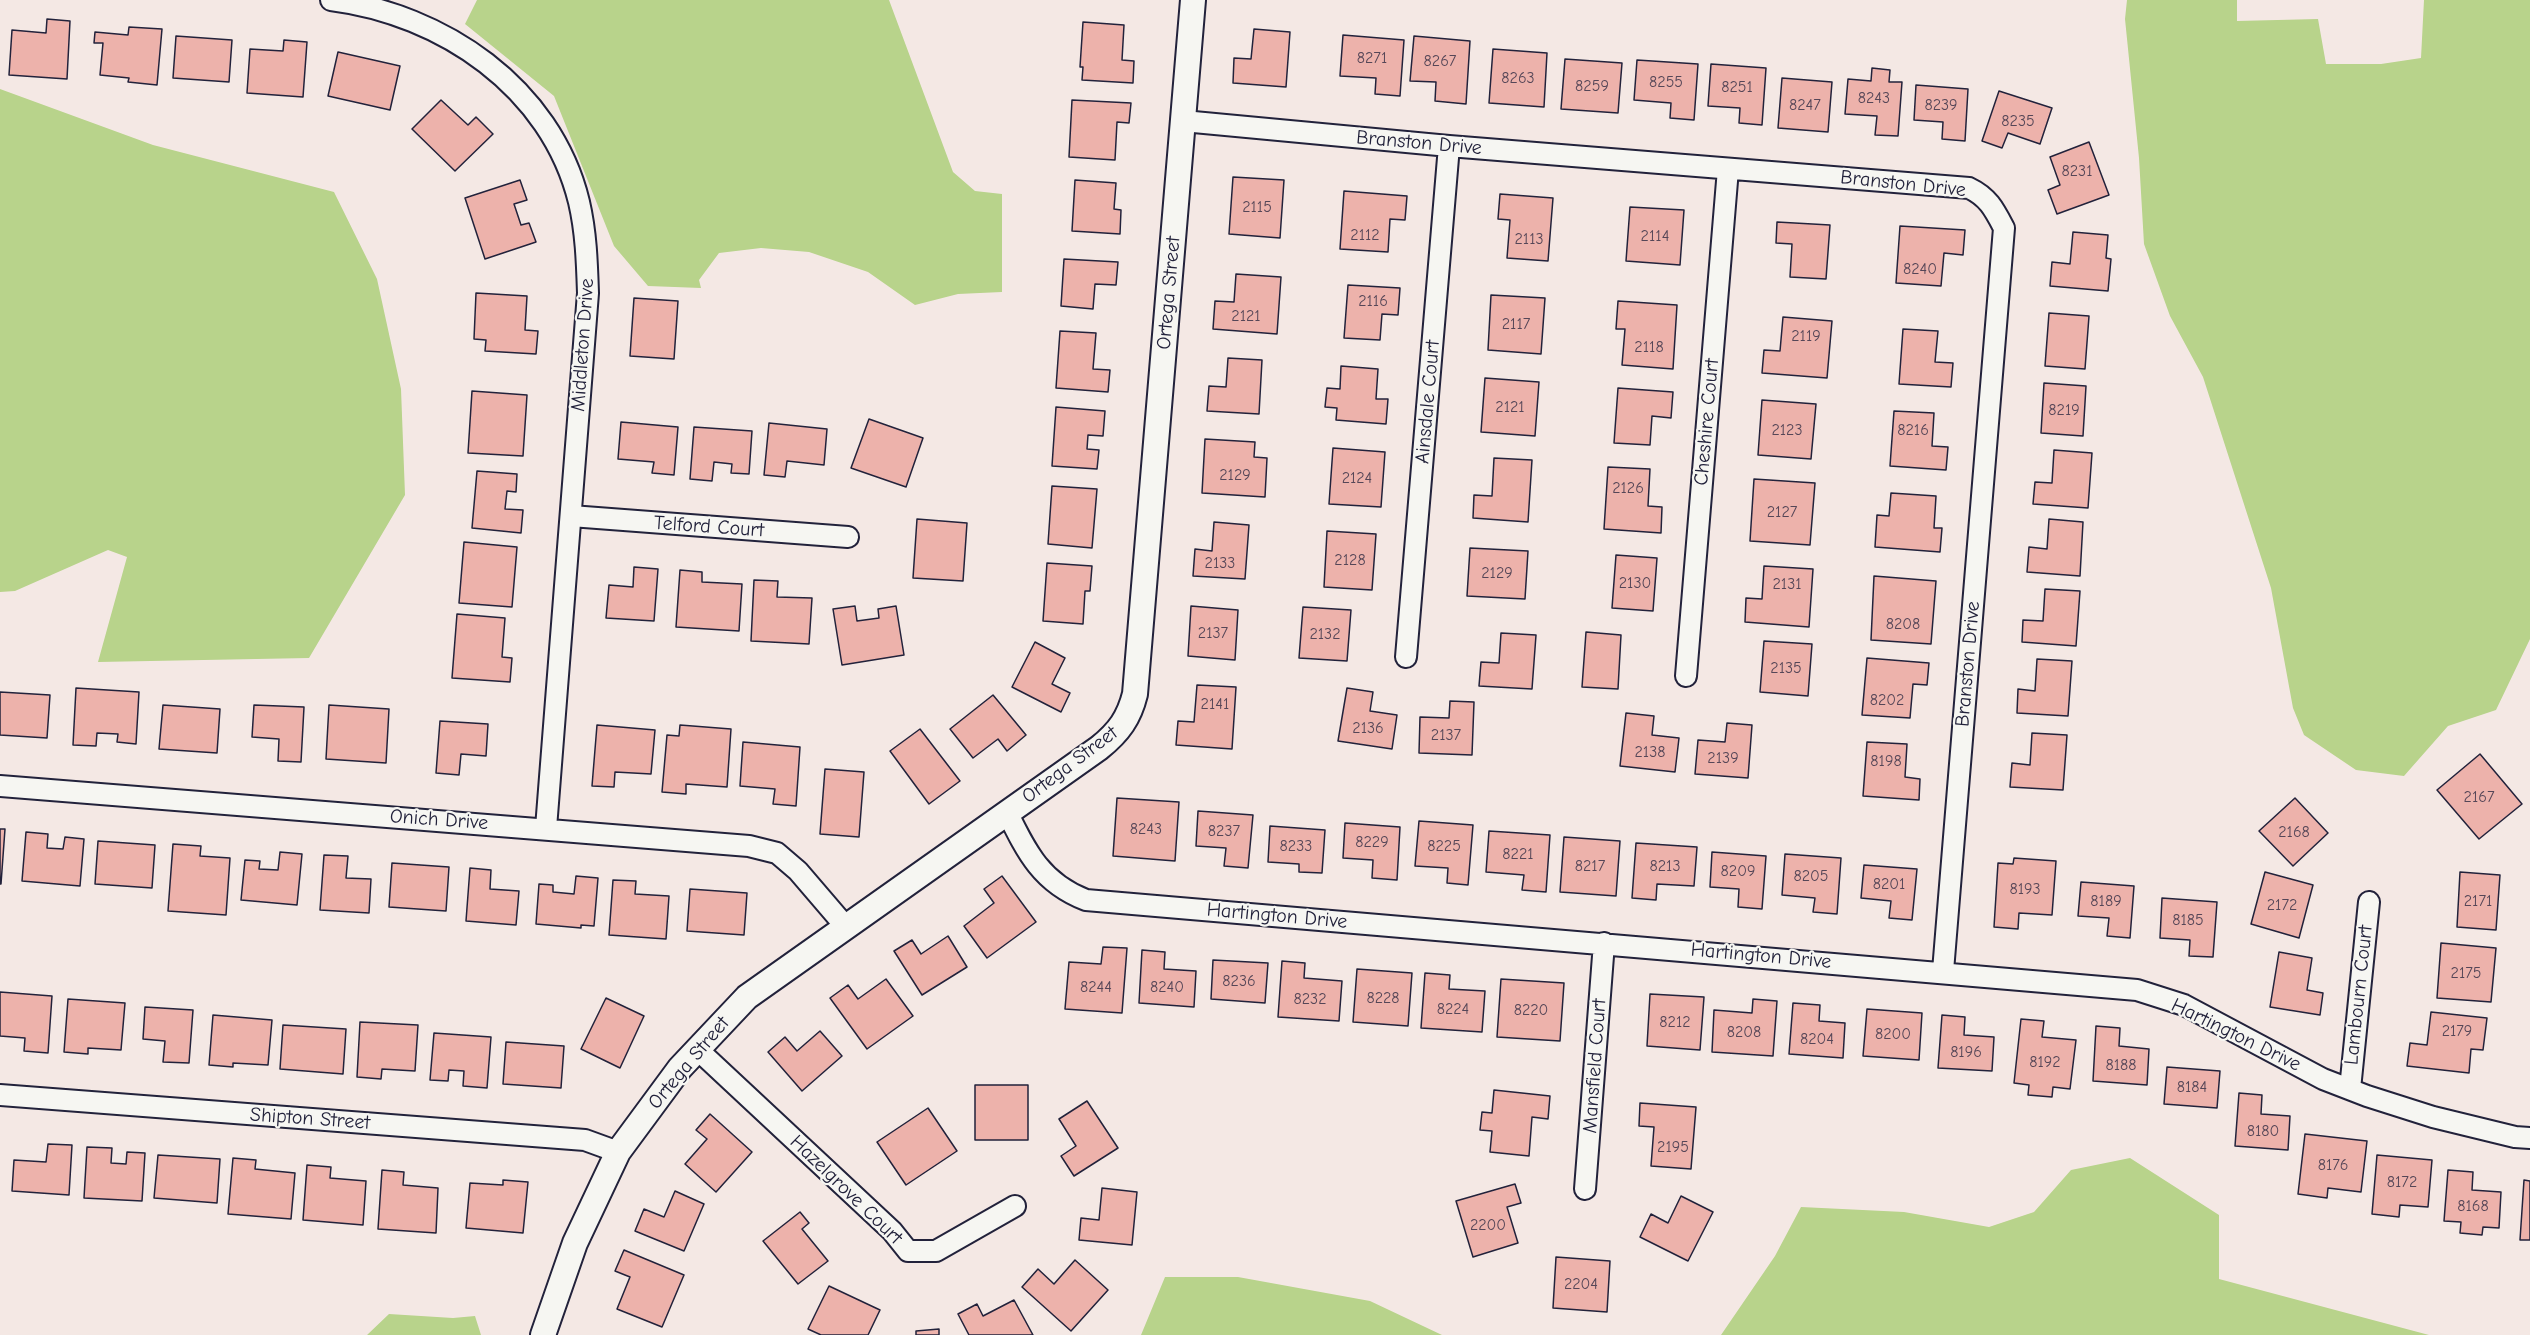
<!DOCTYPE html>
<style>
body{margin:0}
canvas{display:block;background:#f4e8e4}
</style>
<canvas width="2530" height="1335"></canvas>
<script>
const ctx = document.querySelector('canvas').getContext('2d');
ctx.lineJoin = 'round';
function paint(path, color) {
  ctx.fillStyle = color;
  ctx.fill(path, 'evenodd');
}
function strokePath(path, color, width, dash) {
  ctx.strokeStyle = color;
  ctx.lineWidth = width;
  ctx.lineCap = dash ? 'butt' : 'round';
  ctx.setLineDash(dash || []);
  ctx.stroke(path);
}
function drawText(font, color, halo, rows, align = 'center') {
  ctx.font = font + ' "Comic Neue",sans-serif';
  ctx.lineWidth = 4.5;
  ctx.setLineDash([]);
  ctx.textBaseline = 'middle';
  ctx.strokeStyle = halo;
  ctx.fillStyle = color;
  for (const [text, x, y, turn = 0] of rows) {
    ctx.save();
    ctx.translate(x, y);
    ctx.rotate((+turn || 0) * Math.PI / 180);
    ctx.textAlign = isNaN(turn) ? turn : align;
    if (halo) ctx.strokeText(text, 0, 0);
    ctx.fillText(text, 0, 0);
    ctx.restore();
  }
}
const green = new Path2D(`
 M477,0H889L953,172L975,191L1002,194V292L958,294L915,305L868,272L809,252L761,248L719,253L699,280L701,288L648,286L614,246L554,96L465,24Z
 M2127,0H2237V21L2318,19L2326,64H2381L2421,58L2424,0H2530V639L2496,710L2448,726L2404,776L2356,770L2304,735L2293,708L2271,588L2203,377L2170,316L2144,244L2139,158L2125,19Z
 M0,89L153,145L334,192L377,279L401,389L405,495L309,658L98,662L127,557L108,550L15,591L0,592Z
 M2130,1158L2219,1215V1279L2429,1335H1721L1775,1256L1801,1207L1904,1212L1989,1227L2034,1212L2071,1170Z
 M1165,1277H1238L1370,1301L1442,1335H1141Z
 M389,1314L453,1318L475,1316L481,1335H367Z`);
const building = new Path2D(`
 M47,19L70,21L67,79L9,75L12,30L46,33Z
 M1083,22L1124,25L1122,60L1134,61L1133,83L1082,80L1083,67H1080Z
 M129,27L162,29L157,85L128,82L129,78L100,75L103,43H94L95,32L128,35Z
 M1254,29L1290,32L1286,87L1233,83L1234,58L1251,59Z
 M1343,35L1404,40L1400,96L1375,94L1376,78L1340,76Z
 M176,36L232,40L229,82L173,78Z
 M1414,36L1470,41L1466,104L1435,101L1436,82L1410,81Z
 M284,40L307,42L303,97L247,93L250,49L283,51Z
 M1493,49L1547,53L1544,107L1489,103Z
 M338,52L400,66L390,110L328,96Z
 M1565,59L1622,63L1618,113L1561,109Z
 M1637,60L1698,64L1694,120L1670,118L1671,103L1634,100Z
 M1711,64L1766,68L1762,125L1739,123L1740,108L1708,106Z
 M1872,68L1890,70L1889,82H1902L1898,136L1875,135L1877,116L1845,114L1848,79L1871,81Z
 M1782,78L1832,82L1828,132L1778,128Z
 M1916,85L1968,89L1965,141L1942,139L1943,122L1914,120Z
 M1999,91L2052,108L2040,144L2008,133L2002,148L1982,141Z
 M441,100L468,125L476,117L493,134L455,171L412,129Z
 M1072,100L1131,103L1129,123L1117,122L1115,160L1069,157Z
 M2089,142L2109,195L2057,214L2048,190L2060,185L2050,157Z
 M1233,177L1284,180L1280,238L1229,234Z
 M520,180L527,200L514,204L521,225L529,223L536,242L485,259L465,198Z
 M1075,180L1116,183L1114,209L1121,210L1120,234L1072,231Z
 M1344,191L1407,196L1405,220L1390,219L1388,252L1340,249Z
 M1500,194L1553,198L1548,261L1507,258L1510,220L1498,219Z
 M1630,207L1684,210L1680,265L1626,261Z
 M1777,222L1830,225L1826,279L1790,277L1792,244L1776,243Z
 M1900,226L1965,230L1963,255L1944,253L1941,286L1896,283Z
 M2073,232L2108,235L2106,258L2111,259L2108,291L2050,286L2052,262L2070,264Z
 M1064,259L1118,262L1116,285L1095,284L1093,309L1061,306Z
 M1236,274L1281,277L1277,334L1213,329L1215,301L1234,302Z
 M1348,285L1400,288L1398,315L1382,314L1380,340L1344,338Z
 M476,293L527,296L525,330L538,331L536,354L485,351L486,340L474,339Z
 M1491,295L1545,298L1541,354L1488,350Z
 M634,298L678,301L674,359L630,356Z
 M1618,301L1677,305L1673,369L1622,365L1625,329H1616Z
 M2049,313L2089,316L2085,369L2045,366Z
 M1783,317L1832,321L1827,378L1762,373L1764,350L1780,351Z
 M1903,329L1938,331L1935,362L1953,363L1951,387L1899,384Z
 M1060,331L1096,333L1093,369L1110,370L1108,392L1056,388Z
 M1228,358L1262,360L1259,414L1207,411L1209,386L1226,387Z
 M1341,366L1378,369L1376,399H1388L1386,424L1336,420L1337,408L1325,407L1327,388L1340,389Z
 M1485,378L1539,382L1535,436L1481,432Z
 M2044,383L2086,386L2083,436L2041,433Z
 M1618,388L1673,392L1671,418L1652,416L1650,445L1614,443Z
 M472,391L527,395L523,456L468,453Z
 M1762,400L1816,404L1811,459L1758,455Z
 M1056,407L1105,411L1103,436L1088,435L1087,449L1099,450L1097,469L1052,466Z
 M1894,411L1934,413L1932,446L1948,447L1946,470L1890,466Z
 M869,419L923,438L906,487L851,468Z
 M621,422L678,427L674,475L652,473L654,462L618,459Z
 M769,423L827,429L824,465L787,461L785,477L764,475Z
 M694,427L752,431L749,474L731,473L732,464L714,462L712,481L690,479Z
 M1205,439L1255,442L1254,457L1267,458L1265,497L1202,493Z
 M1333,448L1385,452L1381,507L1329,504Z
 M2054,450L2092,453L2088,508L2033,504L2035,482L2052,483Z
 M1494,458L1532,460L1528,522L1473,518L1474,495L1492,496Z
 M1608,467L1650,469L1648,506L1662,507L1661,533L1604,529Z
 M477,471L517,474L516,492L507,491L505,509L523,510L521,533L472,528Z
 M1754,479L1815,483L1810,545L1750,541Z
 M1052,486L1097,489L1092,548L1048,544Z
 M1891,493L1936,496L1934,528H1942L1940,552L1875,547L1877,515L1889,516Z
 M917,519L967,523L963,581L913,578Z
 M2049,519L2083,522L2080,576L2027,572L2029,547L2047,549Z
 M1214,522L1249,525L1245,579L1193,576L1195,549L1212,551Z
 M1327,531L1376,534L1372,590L1324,587Z
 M464,542L517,547L512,607L459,603Z
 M1470,548L1528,551L1525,599L1467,596Z
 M1616,555L1657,558L1653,611L1612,608Z
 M1047,563L1092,566L1090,591H1085L1083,624L1043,621Z
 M1764,566L1813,569L1809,627L1745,622L1746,598L1762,599Z
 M634,567L658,569L654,621L606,618L609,585L633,587Z
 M680,570L702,572V582L742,584L739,631L676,627Z
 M1874,576L1936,581L1931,644L1871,640Z
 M754,580L778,581L777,597L812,598L809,644L751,641Z
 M2045,589L2080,591L2076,646L2022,642L2023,620L2043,621Z
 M855,606L857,621L879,618L878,609L896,606L904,655L842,665L833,609Z
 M1191,606L1238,610L1235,660L1188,656Z
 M1303,607L1351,610L1347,661L1299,658Z
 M457,614L505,618L502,657L512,658L510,682L452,678Z
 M1586,632L1621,635L1618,689L1582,687Z
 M1501,633L1536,635L1532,689L1479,686L1481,662L1499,663Z
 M1764,641L1812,644L1808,696L1760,692Z
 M1035,642L1065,658L1052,684L1070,693L1061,712L1012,687Z
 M1867,658L1929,663L1927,685L1913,684L1910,718L1862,715Z
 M2037,659L2072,661L2068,716L2017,713L2018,689L2035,691Z
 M1197,685L1236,687L1232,749L1176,745L1178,721L1194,722Z
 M76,688L139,692L136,744L117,742L118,734L97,733L96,746L73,745Z
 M1347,688L1373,692L1370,711L1397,715L1392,749L1338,741Z
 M0,692L50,695L47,738L0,735Z
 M993,695L1026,735L1007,751L998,739L973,758L950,729Z
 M1450,701L1474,702L1472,755L1419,753L1420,717L1449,718Z
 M163,705L220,709L217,753L159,749Z
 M254,705L304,707L301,762L278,761L279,739L252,737Z
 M329,705L389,709L386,763L326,759Z
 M1626,713L1654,716L1652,735L1679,738L1675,772L1620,766Z
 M440,721L488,724L486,756L461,754L459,775L436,773Z
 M1727,723L1752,725L1748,778L1695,774L1698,740L1725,742Z
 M597,725L655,730L651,774L615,772L614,787L592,786Z
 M680,725L731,729L727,787L686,784V794L662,792L667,735L679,736Z
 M920,729L960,781L929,804L890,751Z
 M2032,733L2067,735L2063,790L2010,787L2012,763L2030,765Z
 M743,742L800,747L796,806L773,804L775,789L740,786Z
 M1867,742L1907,744L1905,777L1920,779L1919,800L1863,796Z
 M2480,754L2522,804L2479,839L2437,790Z
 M825,769L864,772L859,837L820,834Z
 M1117,798L1179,802L1175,861L1113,856Z
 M2295,798L2328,833L2293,866L2259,831Z
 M1198,811L1253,815L1248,868L1224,866L1226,848L1196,846Z
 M1419,821L1473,825L1468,885L1447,883L1448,868L1415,866Z
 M1345,823L1400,827L1397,880L1372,878L1373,860L1343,858Z
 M1270,826L1325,830L1322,873L1299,872V864L1268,862Z
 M0,829H5L1,884H0Z
 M1489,831L1550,835L1546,892L1522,890L1524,875L1486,872Z
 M26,832L48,834L47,848L63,849L65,837L84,839L80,886L22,881Z
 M1564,837L1620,841L1616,896L1560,892Z
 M98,841L155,845L152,888L95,884Z
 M1636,843L1697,847L1694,886L1657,884L1656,900L1632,898Z
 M173,844L201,846L200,856L230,858L226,915L168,911Z
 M280,852L302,854L297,905L241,900L245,860L260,861L259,869L278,870Z
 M1712,852L1766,856L1762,909L1738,907L1739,889L1710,887Z
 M1785,854L1841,858L1837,914L1813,912L1815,898L1782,895Z
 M324,855L348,856L346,878L371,879L369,913L320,910Z
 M2014,858L2056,861L2052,915L2019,913L2018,929L1994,927L1998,863L2013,864Z
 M392,863L449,867L446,911L389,907Z
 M1864,865L1917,869L1912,920L1889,918L1891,901L1861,898Z
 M470,868L491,870L490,889L519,891L516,925L466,921Z
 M2265,872L2313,885L2299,938L2251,924Z
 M2460,872L2500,875L2496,930L2457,927Z
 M576,876L598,878L594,926L581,925V928L536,924L539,884L553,885V892L574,894Z
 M1002,876L1036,922L987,958L964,926L994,903L984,889Z
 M613,880L636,881L635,894L669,896L666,939L609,935Z
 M2081,882L2134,886L2130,938L2107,936L2109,918L2078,916Z
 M690,889L747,893L744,935L687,931Z
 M2162,898L2217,902L2213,957L2189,956L2190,940L2160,938Z
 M948,936L967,967L922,995L894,951L912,940L921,954Z
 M2441,943L2496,948L2491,1002L2437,998Z
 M1103,947L1127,948L1122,1013L1065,1009L1069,962L1101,964Z
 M1142,950L1165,952L1164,969L1196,971L1194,1007L1139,1003Z
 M2279,952L2312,958L2307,990L2323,993L2320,1015L2270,1007Z
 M1213,960L1268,963L1265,1003L1211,999Z
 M1282,961L1305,963L1304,978L1342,981L1339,1021L1278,1017Z
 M1357,969L1412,973L1408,1026L1353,1022Z
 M1425,973L1450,975L1449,989L1485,991L1482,1032L1421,1028Z
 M886,979L913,1016L867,1049L830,998L848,985L858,999Z
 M1501,979L1564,983L1560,1041L1497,1037Z
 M0,992L52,996L48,1053L24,1051L25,1038L0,1036Z
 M1650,994L1704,997L1700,1050L1647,1046Z
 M606,998L644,1016L620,1068L581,1049Z
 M68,999L125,1003L121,1050L88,1048V1054L64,1052Z
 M1753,999L1777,1001L1773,1056L1712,1052L1714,1010L1752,1013Z
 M1793,1003L1820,1005L1819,1021L1845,1023L1843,1058L1789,1054Z
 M145,1007L193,1010L189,1063L163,1062L165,1041L143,1039Z
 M1867,1009L1922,1013L1919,1060L1863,1056Z
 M2431,1012L2487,1018L2483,1050L2471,1049L2469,1073L2407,1066L2410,1043L2427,1045Z
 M213,1015L272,1020L268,1065L233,1063V1067L209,1065Z
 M1942,1015L1965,1017L1964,1035L1994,1037L1992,1071L1938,1068Z
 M2021,1019L2044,1021L2042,1037L2076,1040L2070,1089L2053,1087L2052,1097L2028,1095L2029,1085L2014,1083Z
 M360,1022L418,1025L415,1071L382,1069L381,1079L357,1077Z
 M283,1025L346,1029L343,1074L280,1069Z
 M2096,1026L2120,1028L2119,1046L2149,1049L2147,1085L2093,1081Z
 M820,1031L842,1056L802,1091L768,1052L785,1037L797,1051Z
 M434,1033L491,1037L487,1088L463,1086L464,1071L449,1070L448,1081L430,1080Z
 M506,1042L564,1046L561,1088L503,1084Z
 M2167,1067L2220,1071L2217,1108L2164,1104Z
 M975,1085H1028V1140H975Z
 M1494,1090L1550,1096L1548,1119L1532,1117L1529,1156L1490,1152L1492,1131L1480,1130L1482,1112L1492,1113Z
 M2239,1093L2262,1095L2261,1114L2290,1116L2288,1150L2235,1146Z
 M1087,1101L1118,1148L1074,1176L1061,1156L1076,1146L1059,1119Z
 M1640,1103L1696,1107L1691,1169L1651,1166L1654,1127L1639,1126Z
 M928,1108L957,1151L906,1185L877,1142Z
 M710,1114L752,1152L716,1192L685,1164L707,1139L696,1130Z
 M2305,1134L2367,1141L2361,1192L2328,1188L2327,1198L2298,1194Z
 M48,1144L72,1145L69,1195L12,1191L14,1160L46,1162Z
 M87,1147L112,1148L111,1163L126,1164L127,1152L145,1153L142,1201L84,1198Z
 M158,1155L220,1159L217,1203L154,1198Z
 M2377,1155L2432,1160L2428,1207L2400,1205L2399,1217L2372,1214Z
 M233,1158L256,1160L255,1169L295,1173L291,1219L228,1214Z
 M307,1165L331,1167L330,1178L366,1181L363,1225L303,1220Z
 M382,1170L404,1172L403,1185L438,1188L436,1233L378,1229Z
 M2448,1170L2473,1172L2472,1190L2501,1192L2499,1228L2483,1227L2482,1235L2460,1233L2461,1222L2444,1221Z
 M503,1180L528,1182L523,1233L466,1228L470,1183L503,1185Z
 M2524,1180L2530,1181V1240H2520Z
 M1515,1184L1521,1203L1507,1207L1518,1243L1473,1257L1456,1201Z
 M1102,1188L1137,1192L1132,1245L1079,1240L1081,1218L1099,1220Z
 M675,1191L704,1204L684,1251L635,1231L644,1209L664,1217Z
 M1681,1196L1713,1212L1688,1261L1640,1237L1651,1214L1668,1223Z
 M800,1212L809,1223L802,1229L828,1261L798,1284L763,1241Z
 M624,1250L684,1275L662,1327L617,1309L630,1277L615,1271Z
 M1556,1257L1610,1261L1607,1312L1553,1308Z
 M1075,1260L1108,1290L1071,1331L1022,1287L1038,1269L1054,1284Z
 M829,1286L880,1310L868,1335H821L808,1329Z
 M1014,1300L1033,1335H969L958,1314L977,1304L983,1316Z
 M939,1329V1335H916V1331Z`);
const minor = new Path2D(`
 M331,0C442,14 551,87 579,202C586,232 587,262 588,293L546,828
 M1183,121L1449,146L1969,188C1988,197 1994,209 2004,228L1943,971
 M571,516L848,537
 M1406,657L1449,146
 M1686,676L1728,169
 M0,786L749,846L777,853L798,871L846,927
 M1007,812C1027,853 1042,883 1086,900L2137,990L2184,1005L2323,1079L2367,1096L2433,1117L2515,1137L2530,1138
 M697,1049L892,1231L908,1251H936L1015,1206
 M2350,1089L2369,902
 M0,1095L585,1140L618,1152
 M1585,1189L1604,943`);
const tertiary = new Path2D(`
 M543,1335L575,1243L618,1152L680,1068L747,997L1099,748C1119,732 1129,718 1135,694L1193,0`);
const numberNames = [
 ["8271",1372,58],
 ["8267",1440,61],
 ["8263",1518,78],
 ["8255",1666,82],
 ["8259",1592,86],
 ["8251",1737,87],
 ["8243",1874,98],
 ["8247",1805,105],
 ["8239",1941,105],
 ["8235",2018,121],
 ["8231",2077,171],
 ["2115",1257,207],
 ["2112",1365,235],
 ["2114",1655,236],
 ["2113",1529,239],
 ["8240",1920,269],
 ["2116",1373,301],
 ["2121",1246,316],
 ["2117",1516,324],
 ["2119",1806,336],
 ["2118",1649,347],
 ["2121",1510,407],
 ["8219",2064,410],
 ["2123",1787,430],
 ["8216",1913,430],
 ["2129",1235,475],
 ["2124",1357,478],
 ["2126",1628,488],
 ["2127",1782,512],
 ["2128",1350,560],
 ["2133",1220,563],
 ["2129",1497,573],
 ["2130",1635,583],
 ["2131",1787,584],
 ["8208",1903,624],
 ["2137",1213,633],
 ["2132",1325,634],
 ["2135",1786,668],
 ["8202",1887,700],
 ["2141",1215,704],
 ["2136",1368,728],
 ["2137",1446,735],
 ["2138",1650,752],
 ["2139",1723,758],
 ["8198",1886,761],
 ["2167",2479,797],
 ["8243",1146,829],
 ["8237",1224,831],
 ["2168",2294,832],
 ["8229",1372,842],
 ["8233",1296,846],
 ["8225",1444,846],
 ["8221",1518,854],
 ["8217",1590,866],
 ["8213",1665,866],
 ["8209",1738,871],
 ["8205",1811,876],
 ["8201",1889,884],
 ["8193",2025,889],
 ["8189",2106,901],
 ["2171",2478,901],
 ["2172",2282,905],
 ["8185",2188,920],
 ["2175",2466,973],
 ["8236",1239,981],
 ["8244",1096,987],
 ["8240",1167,987],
 ["8228",1383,998],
 ["8232",1310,999],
 ["8224",1453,1009],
 ["8220",1531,1010],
 ["8212",1675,1022],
 ["2179",2457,1031],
 ["8208",1744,1032],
 ["8200",1893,1034],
 ["8204",1817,1039],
 ["8196",1966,1052],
 ["8192",2045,1062],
 ["8188",2121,1065],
 ["8184",2192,1087],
 ["8180",2263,1131],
 ["2195",1673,1147],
 ["8176",2333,1165],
 ["8172",2402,1182],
 ["8168",2473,1206],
 ["2200",1488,1225],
 ["2204",1581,1284]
];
const streetNames = [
 ["Branston Drive",1419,143,5],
 ["Branston Drive",1903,184,6],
 ["Ortega Street",1169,293,-85],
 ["Middleton Drive",583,345,-86],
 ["Ainsdale Court",1428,402,-85],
 ["Cheshire Court",1707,422,-85],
 ["Telford Court",709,527,4],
 ["Branston Drive",1968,664,-85],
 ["Ortega Street",1070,765,-37],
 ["Onich Drive",439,820,4],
 ["Hartington Drive",1277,916,5],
 ["Hartington Drive",1761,956,5],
 ["Lambourn Court",2359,995,-84],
 ["Hartington Drive",2236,1035,26],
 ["Ortega Street",689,1063,-50],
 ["Mansfield Court",1595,1066,-86],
 ["Shipton Street",310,1119,4],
 ["Hazelgrove Court",846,1190,44]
];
paint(green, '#b8d38b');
paint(building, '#edb2ab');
strokePath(building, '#22223b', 1.5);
strokePath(minor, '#22223b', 24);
strokePath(tertiary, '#22223b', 28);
strokePath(minor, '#f6f6f2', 20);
strokePath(tertiary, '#f6f6f2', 24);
drawText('16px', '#554657', null, numberNames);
drawText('20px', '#22223b', '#f6f6f2', streetNames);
</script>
